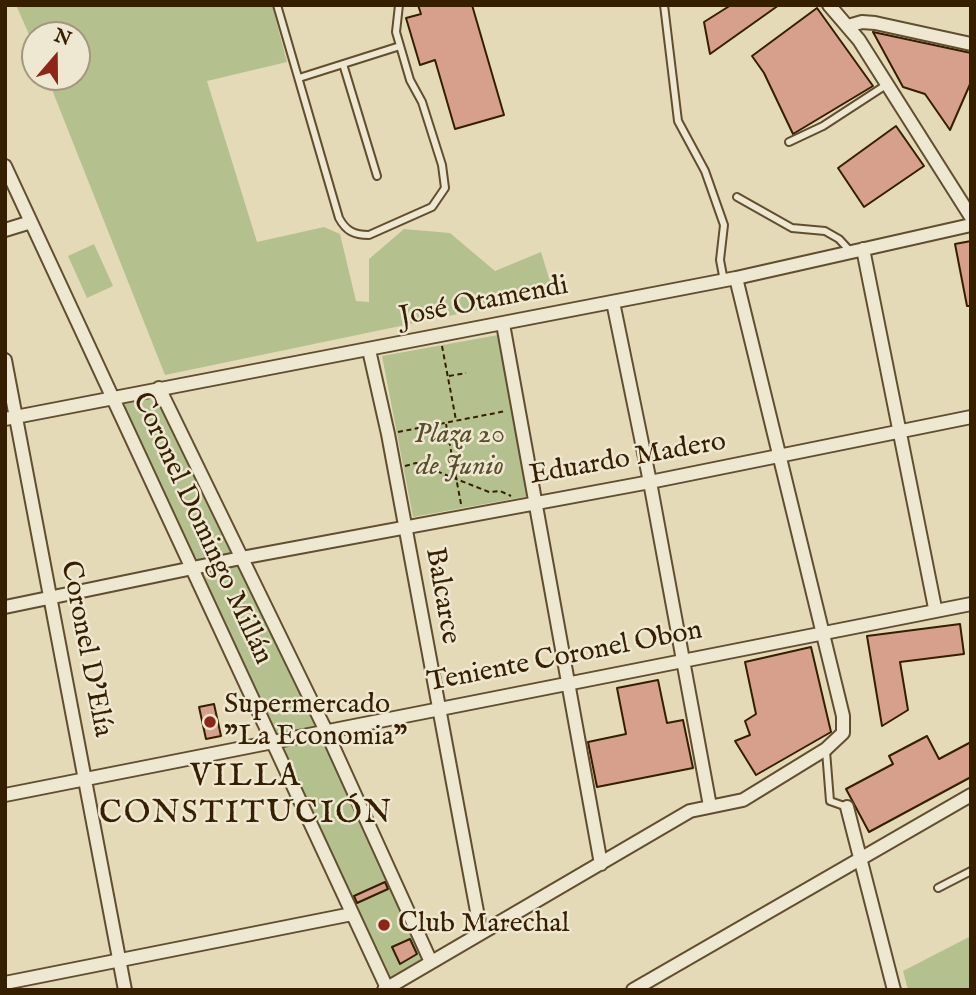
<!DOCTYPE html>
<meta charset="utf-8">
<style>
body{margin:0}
#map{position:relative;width:976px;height:995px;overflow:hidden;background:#e5dab8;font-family:"IM FELL English",serif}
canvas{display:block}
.frame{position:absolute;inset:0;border:7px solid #351f00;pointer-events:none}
.north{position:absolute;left:21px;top:21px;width:70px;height:70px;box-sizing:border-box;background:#eee7d1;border:2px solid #a4977d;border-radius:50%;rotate:20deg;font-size:19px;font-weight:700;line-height:28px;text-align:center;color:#351f00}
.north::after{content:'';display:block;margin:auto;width:24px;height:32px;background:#8f2418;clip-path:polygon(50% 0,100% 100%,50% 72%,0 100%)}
</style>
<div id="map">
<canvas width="976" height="995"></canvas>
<div class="frame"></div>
<div class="north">N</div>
</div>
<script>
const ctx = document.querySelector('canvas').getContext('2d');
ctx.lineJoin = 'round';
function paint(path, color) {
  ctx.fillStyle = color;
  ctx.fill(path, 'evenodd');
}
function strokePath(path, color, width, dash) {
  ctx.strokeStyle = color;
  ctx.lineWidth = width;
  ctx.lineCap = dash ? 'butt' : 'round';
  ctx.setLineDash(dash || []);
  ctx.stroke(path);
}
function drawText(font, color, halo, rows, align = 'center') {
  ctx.font = font + ' "IM FELL English",serif';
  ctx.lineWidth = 5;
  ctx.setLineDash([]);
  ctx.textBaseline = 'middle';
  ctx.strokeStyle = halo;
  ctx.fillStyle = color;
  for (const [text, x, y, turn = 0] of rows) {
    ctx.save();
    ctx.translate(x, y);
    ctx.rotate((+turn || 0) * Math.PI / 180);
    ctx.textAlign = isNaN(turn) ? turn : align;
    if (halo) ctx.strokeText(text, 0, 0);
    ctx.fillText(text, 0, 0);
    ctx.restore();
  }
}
const green = new Path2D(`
 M16,5H272L287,62L207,81L257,242L324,227L340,234L356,301L369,302V259L404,229L450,233L495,271L541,252L554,294L165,375L47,77H77V35H35V48Z
 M94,244L113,286L87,298L68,256Z
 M498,335L529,496L413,517L382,356Z
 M159,388L431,962L387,988L113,399Z
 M971,936V990H908L903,971Z`);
const building = new Path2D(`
 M418,5H472L504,115L455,129L435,60L420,65L406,18L421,14Z
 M731,5H779L710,54L704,22Z
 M817,8L873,86L793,134L764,73L752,56Z
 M873,32L971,53V82L950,130L925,94L903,87Z
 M896,126L924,166L864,207L838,168Z
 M971,241V306H967L955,244Z
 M960,624L964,654L900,662L908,710L882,726L867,636Z
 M811,647L831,732L756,775L735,741L750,735L745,721L756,714L745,662Z
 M658,680L667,723L683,720L693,768L597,787L588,742L626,734L617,688Z
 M214,704L221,736L206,739L199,707Z
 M927,736L939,759L971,742V777L869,832L846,789L893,764L889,756Z
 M385,882L388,889L357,903L354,896Z
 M410,939L417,954L400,964L392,947Z`);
const path = new Path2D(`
 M442,346L456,420
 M449,376L466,373
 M446,424L461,504
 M398,432L506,411
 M405,466L416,463L489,492L500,491L511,496`);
const service = new Path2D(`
 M277,5L339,218C346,231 354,235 369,235L432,207L445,188L442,165L422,102L410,80L396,32L399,5
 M664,5L678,121L705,171L724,225L720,260L724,281
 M343,64L377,176
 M299,78L400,46
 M789,142L823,126L886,85
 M737,197L792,228L825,231L839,239L851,252
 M826,751L830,801L847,807
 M938,888L971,871`);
const minor = new Path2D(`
 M829,5L859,40L971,217
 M848,26L862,22L875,23L971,44
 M5,166L387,988
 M5,230L31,222
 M863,249L935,608
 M613,302L650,482L710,806
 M503,324L601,864
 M369,350L388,434L481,933
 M5,360L125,990
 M159,388L326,731L431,962
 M5,419L736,278L971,225
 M5,607L241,558L650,482L971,417
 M5,795L971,604
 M847,807L894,990
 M5,983L352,914
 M384,990L690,811L743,800L826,749L843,733V716L736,278
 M633,990L971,795`);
const markers = [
 [210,722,7,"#8f2418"],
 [384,925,7,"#8f2418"]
];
const streetNames = [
 ["José Otamendi",484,303,-11],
 ["Eduardo Madero",628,460,-10],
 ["Coronel Domingo Millán",201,529,65],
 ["Balcarce",441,596,80],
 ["Coronel D'Elía",85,649,79],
 ["Teniente Coronel Obon",565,658,-11]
];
const parkNames = [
 ["Plaza 20",460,436],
 ["de Junio",460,468]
];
const poiNames = [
 ["Supermercado",224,706],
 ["\"La Economia\"",224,738],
 ["Club Marechal",398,925]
];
const quarterNames = [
 ["VILLA",246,778],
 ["CONSTITUCIÓN",246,815]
];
paint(green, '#b5c08f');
paint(building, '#d6a08d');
strokePath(building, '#351f00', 2);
strokePath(service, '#614e2e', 10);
strokePath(minor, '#614e2e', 16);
strokePath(path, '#351f00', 2, [5, 3.5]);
strokePath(service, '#eee7d1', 6);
strokePath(minor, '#eee7d1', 12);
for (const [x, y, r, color] of markers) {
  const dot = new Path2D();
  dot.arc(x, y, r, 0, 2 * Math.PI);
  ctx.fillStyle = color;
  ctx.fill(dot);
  strokePath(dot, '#eee7d1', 2.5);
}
drawText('28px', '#351f00', '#eee7d1', streetNames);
drawText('italic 28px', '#5b4f2b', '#eee7d1', parkNames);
drawText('28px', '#351f00', '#eee7d1', poiNames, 'left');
ctx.letterSpacing = '2px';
drawText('32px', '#351f00', '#eee7d1', quarterNames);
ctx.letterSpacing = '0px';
</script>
